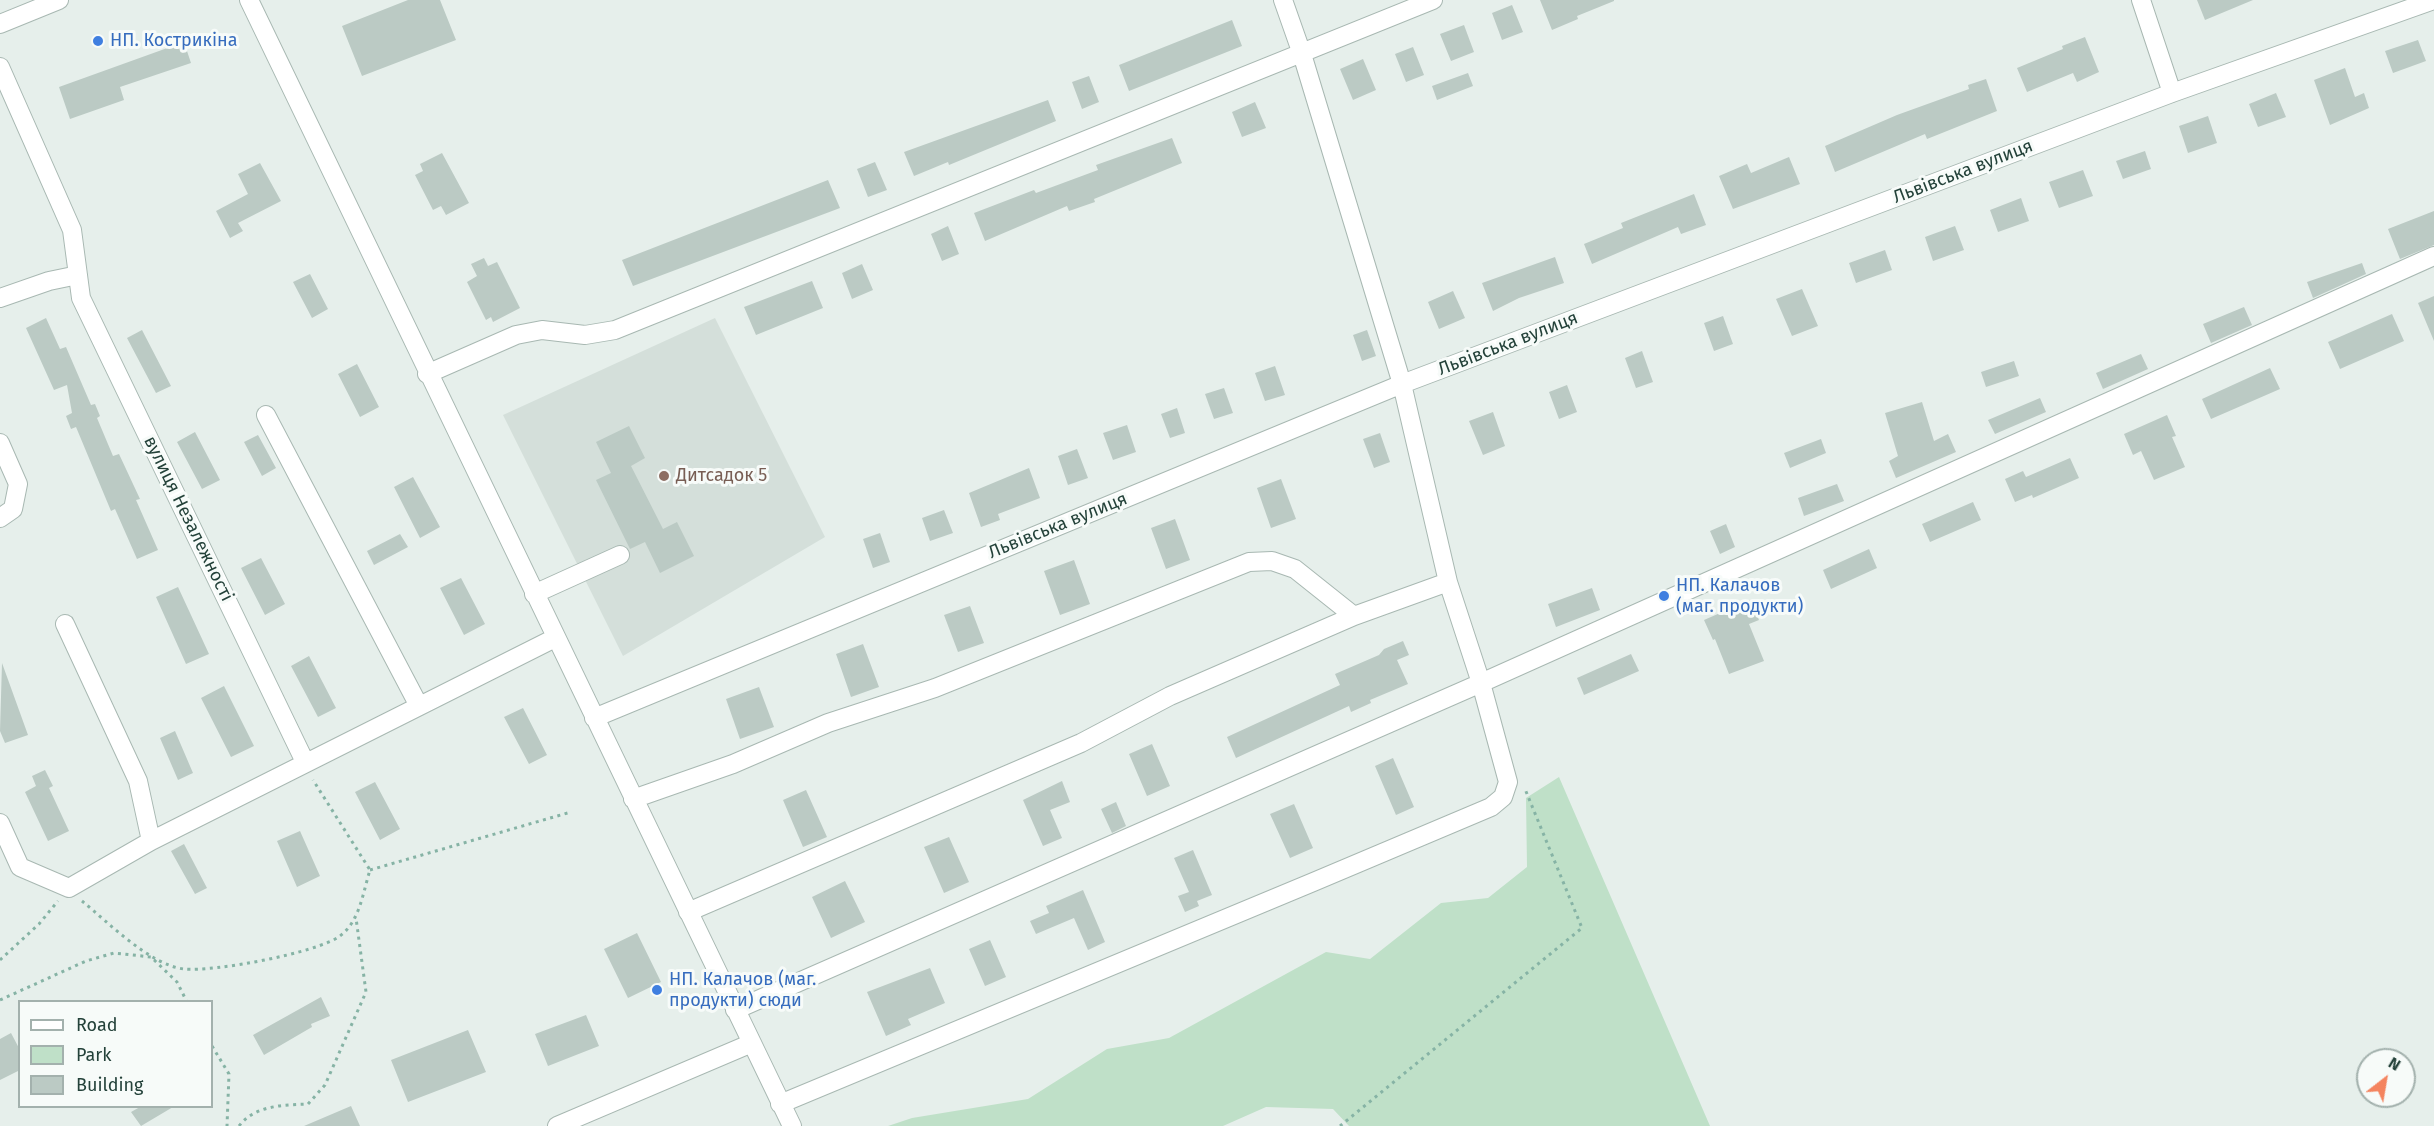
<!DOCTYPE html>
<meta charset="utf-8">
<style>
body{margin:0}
#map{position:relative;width:2434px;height:1126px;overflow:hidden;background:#e6efeb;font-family:"Fira Sans",sans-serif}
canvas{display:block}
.legend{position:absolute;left:18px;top:1000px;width:195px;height:108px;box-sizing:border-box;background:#f7fbf9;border:2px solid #a3b1ad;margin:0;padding:8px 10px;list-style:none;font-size:18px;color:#24423a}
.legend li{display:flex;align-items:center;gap:12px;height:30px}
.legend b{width:30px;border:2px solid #a3b1ad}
.north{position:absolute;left:2356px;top:1048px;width:60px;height:60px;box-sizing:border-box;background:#f7fbf9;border:2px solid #a3b1ad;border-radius:50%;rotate:31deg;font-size:16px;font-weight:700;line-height:24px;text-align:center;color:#24423a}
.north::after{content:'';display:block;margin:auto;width:21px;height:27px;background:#f4845f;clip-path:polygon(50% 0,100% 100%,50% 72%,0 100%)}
</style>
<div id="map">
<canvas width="2434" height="1126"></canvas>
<ul class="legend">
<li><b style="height:8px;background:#fff"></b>Road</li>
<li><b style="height:16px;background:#bfe0c8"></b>Park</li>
<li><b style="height:16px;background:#bbcac4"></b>Building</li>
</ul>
<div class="north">N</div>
</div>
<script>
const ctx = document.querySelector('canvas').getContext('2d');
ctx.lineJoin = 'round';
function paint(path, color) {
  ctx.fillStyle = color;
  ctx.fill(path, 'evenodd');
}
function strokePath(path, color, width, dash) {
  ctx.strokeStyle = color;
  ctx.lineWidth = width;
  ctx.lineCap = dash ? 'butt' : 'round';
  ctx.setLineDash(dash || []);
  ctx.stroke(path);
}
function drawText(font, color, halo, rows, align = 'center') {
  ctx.font = font + ' "Fira Sans",sans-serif';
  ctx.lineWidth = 6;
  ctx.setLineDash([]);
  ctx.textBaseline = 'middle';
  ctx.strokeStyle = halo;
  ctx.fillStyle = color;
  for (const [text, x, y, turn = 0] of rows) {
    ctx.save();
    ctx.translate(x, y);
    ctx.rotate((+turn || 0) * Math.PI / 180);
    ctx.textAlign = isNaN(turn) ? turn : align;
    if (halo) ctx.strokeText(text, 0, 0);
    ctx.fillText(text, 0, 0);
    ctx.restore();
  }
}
const built = new Path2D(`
 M715,318L825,537L623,656L503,415Z`);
const green = new Path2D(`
 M1559,777L1710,1126H1349L1333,1109L1266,1107L1223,1126H888L912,1118L1028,1099L1107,1049L1169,1038L1326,952L1370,959L1441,903L1488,898L1527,867L1526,798Z`);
const building = new Path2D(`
 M408,0H440L456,40L362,76L342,26Z
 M1540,0H1614V1L1577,16L1578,19L1552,30Z
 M2197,0H2253L2205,20Z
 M1512,5L1523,32L1502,40L1492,13Z
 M1232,20L1242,46L1129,91L1119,65Z
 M1464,25L1474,52L1451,61L1440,34Z
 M2085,37L2099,72L2077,82L2073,73L2027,92L2017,68L2063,49L2062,46Z
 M2418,40L2426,61L2393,73L2385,51Z
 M184,42L191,63L120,87L124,100L70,119L59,87Z
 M1413,47L1424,75L1406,82L1395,54Z
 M1363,59L1376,90L1353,100L1340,69Z
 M2345,68L2355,97L2364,93L2369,108L2330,125L2314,80Z
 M1468,73L1473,86L1437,100L1432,86Z
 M1089,76L1099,102L1082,109L1072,82Z
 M1986,79L1997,111L1927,139L1925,134L1835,172L1825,146L1897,115L1969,89L1968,85Z
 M2276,93L2286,117L2258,127L2249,104Z
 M1048,100L1056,121L949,165L948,162L914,176L904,152Z
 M1255,102L1266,128L1242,137L1232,112Z
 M2208,116L2217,143L2188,153L2179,126Z
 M1172,138L1182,163L1094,199L1095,202L1069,211L1067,206L985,241L974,213L1034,190L1036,193L1098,170L1096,165Z
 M2145,151L2151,169L2123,179L2116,161Z
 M442,153L469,203L446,215L441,206L433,210L415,175L423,171L420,164Z
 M1789,157L1800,184L1733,209L1719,176L1747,164L1751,173Z
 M875,162L887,190L868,197L857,169Z
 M260,163L281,201L238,223L243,231L230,238L216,211L248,194L238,174Z
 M2083,170L2093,196L2059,208L2049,182Z
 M828,180L840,208L633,286L622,260Z
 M1694,194L1706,225L1681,234L1678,227L1592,264L1584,244L1623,228L1621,223Z
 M2021,198L2029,221L1998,232L1990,210Z
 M2434,211V245L2400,259L2388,229Z
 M948,226L959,254L942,261L931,234Z
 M1955,226L1964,250L1933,261L1925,237Z
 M1885,250L1892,270L1856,283L1849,263Z
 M1555,257L1564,283L1519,298L1493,311L1482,283Z
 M484,258L488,266L497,262L520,308L493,322L491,317L486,320L467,282L477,276L471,264Z
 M2362,263L2366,274L2313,298L2307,282Z
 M862,264L873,290L852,299L842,273Z
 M310,274L328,309L312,318L293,282Z
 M812,281L823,308L756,335L744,307Z
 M1802,289L1818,326L1792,336L1776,299Z
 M1453,291L1465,318L1439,329L1428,302Z
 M2434,296V341L2418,303Z
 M2244,307L2252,325L2211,343L2203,324Z
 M2392,314L2404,341L2340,369L2328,342Z
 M1723,316L1733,344L1714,351L1704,323Z
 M46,318L60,349L66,347L91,405L95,404L100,416L97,418L113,456L119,454L140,499L136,500L158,550L137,559L115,509L111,511L76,427L71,429L66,416L72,413L67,385L54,390L26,328Z
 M142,330L171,386L156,393L127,338Z
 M1367,330L1376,356L1362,361L1353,335Z
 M1642,351L1653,382L1636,388L1625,358Z
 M2141,354L2148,369L2103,389L2096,373Z
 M2014,361L2019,376L1986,387L1981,372Z
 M357,364L379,407L360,417L338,374Z
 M1275,366L1285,395L1265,401L1255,373Z
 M2270,368L2280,389L2211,419L2202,399Z
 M1567,385L1577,412L1559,419L1549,392Z
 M1224,388L1233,413L1214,419L1205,394Z
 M2040,398L2046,412L1995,434L1988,420Z
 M1922,402L1934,441L1948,434L1956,452L1896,478L1889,461L1898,456L1885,413Z
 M1177,408L1185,433L1170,438L1161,414Z
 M1493,412L1505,446L1483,455L1469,421Z
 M2167,415L2176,436L2172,437L2185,467L2154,480L2141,451L2133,455L2124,434Z
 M1127,425L1136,452L1113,460L1103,433Z
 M629,426L645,458L631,466L663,529L677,522L694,556L660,573L645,542L630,549L596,480L611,473L596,442Z
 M195,432L220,480L202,489L177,442Z
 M1380,433L1390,462L1374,468L1363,439Z
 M258,435L276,468L262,476L244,442Z
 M1821,439L1826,453L1790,468L1784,453Z
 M1077,449L1088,478L1068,485L1058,456Z
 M2070,458L2079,478L2033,498L2032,495L2015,502L2005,479L2023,471L2026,477Z
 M1029,468L1040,498L998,514L1000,520L981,527L969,493Z
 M413,477L440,527L420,538L394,487Z
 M1281,479L1296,519L1271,528L1257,488Z
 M1837,484L1844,501L1804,516L1798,498Z
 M1973,502L1981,520L1930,542L1922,524Z
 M944,510L953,533L930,541L922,518Z
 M1175,519L1190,560L1166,569L1151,528Z
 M1726,524L1735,547L1720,554L1710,531Z
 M880,533L890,562L873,568L863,539Z
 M400,534L408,547L374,565L367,551Z
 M1869,549L1877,568L1831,589L1823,570Z
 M261,558L285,604L265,615L241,568Z
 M1074,560L1090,604L1060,615L1044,571Z
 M461,578L485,624L464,635L440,588Z
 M178,587L209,654L186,664L156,597Z
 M1592,588L1600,610L1556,627L1548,604Z
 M1750,600L1759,620L1749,624L1764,661L1729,674L1715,639L1713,640L1704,620Z
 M970,606L984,643L958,652L944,615Z
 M1403,641L1409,655L1397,660L1408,684L1370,700L1371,703L1351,712L1349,706L1236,758L1227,737L1340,685L1335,674L1379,655L1384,649Z
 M863,644L879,687L851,697L836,654Z
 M1631,654L1639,671L1584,695L1577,678Z
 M309,656L336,708L318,717L291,666Z
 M2,663L28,735L5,743L0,731Z
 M224,686L254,746L231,757L201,698Z
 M759,687L774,727L740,739L726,699Z
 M523,708L547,755L529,764L504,717Z
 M175,731L193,773L178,780L160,738Z
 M1152,744L1170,786L1147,796L1129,754Z
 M1393,758L1414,807L1396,815L1375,766Z
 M45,770L53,786L49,788L69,831L48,841L25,792L36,786L32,776Z
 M1062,781L1070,802L1050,810L1062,838L1043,846L1023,800Z
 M375,782L400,829L380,840L355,792Z
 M806,790L827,837L803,847L783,800Z
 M1116,802L1126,826L1112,833L1101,809Z
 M1294,804L1313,848L1290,858L1270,814Z
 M300,831L320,876L297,887L277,841Z
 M949,837L969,882L944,893L924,847Z
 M184,844L207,888L195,894L171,851Z
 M1193,850L1212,895L1197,901L1199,906L1185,912L1178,896L1189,892L1174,858Z
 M845,881L865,922L831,938L812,897Z
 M1083,890L1105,942L1088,950L1074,918L1036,934L1030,921L1049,913L1046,906Z
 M637,933L661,982L628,998L604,949Z
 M990,940L1006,977L985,986L969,949Z
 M930,968L945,1003L908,1019L911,1025L886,1036L867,992Z
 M321,997L330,1016L311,1024L312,1027L264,1055L253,1035Z
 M586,1015L599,1046L548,1066L535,1034Z
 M468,1030L486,1072L408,1102L391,1060Z
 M11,1033L20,1050V1070L0,1080V1039Z
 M351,1106L360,1126H304Z
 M140,1107H173L141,1126L131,1112Z`);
const path = new Path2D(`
 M370,870L571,812
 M82,901C109,923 150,965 184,969C214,972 317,953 340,936C360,921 363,892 370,870L313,780
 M0,960L39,924L58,901
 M0,1000L86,961L114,953L151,957L177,982L187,1002
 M212,1046L229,1074L227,1126
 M239,1126C255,1105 284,1105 308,1104L325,1085L366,992L356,918
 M1340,1126L1582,928L1525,789`);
const minor = new Path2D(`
 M249,0L792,1126
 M2141,0L2172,93
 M0,24L59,0
 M0,67L72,230L81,298L305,762
 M0,298L49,281L78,275
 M427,374L516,335L542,330L585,335L615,330L1433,0
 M266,415L419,706
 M0,443L18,484L13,509L0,518
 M534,594L620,555
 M65,624L138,781L151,841
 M594,718L1402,384L2172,93L2434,0
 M633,799L733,764L828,723L935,688L1249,562L1272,561L1295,569L1354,616
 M0,823L20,867L69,888L151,841L555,638
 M688,912L1081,743L1170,696L1354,616L1448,582
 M735,1010L1481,683L2434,256
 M780,1104C1017,1003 1255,908 1491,807L1503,797L1508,782L1481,683L1448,582L1402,384L1302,54L1283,0
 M557,1126L752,1043`);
const markers = [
 [98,41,6,"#3f7fe0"],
 [664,476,6,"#8d6e63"],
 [1664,596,6,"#3f7fe0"],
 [657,990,6,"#3f7fe0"]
];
const shopNames = [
 ["НП. Кострикіна",110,41],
 ["НП. Калачов",1676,586],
 ["(маг. продукти)",1676,607],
 ["НП. Калачов (маг.",669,980],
 ["продукти) сюди",669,1001]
];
const streetNames = [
 ["Львівська вулиця",1963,172,-21],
 ["Львівська вулиця",1508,344,-21],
 ["вулиця Незалежності",188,519,64],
 ["Львівська вулиця",1058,526,-22]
];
const educationNames = [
 ["Дитсадок 5",676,476]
];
paint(built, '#d4dfda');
paint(green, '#bfe0c8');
paint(building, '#bbcac4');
strokePath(minor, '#a8b8b2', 20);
strokePath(path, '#86b3a5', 3, [3, 4.5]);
strokePath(minor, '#fff', 18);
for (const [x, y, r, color] of markers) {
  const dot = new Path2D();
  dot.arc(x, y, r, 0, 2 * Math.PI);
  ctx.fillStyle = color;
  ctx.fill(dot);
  strokePath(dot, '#f7fbf9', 2);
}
drawText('18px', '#366cbe', '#f7fbf9', shopNames, 'left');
drawText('18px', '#24423a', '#f7fbf9', streetNames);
drawText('18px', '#785e54', '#f7fbf9', educationNames, 'left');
</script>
